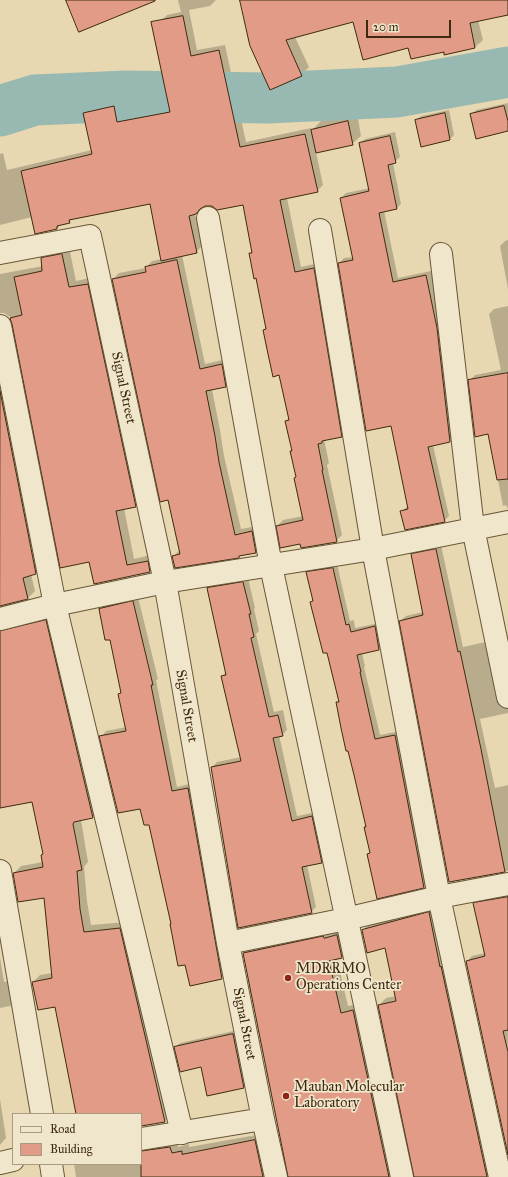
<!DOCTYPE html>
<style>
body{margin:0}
#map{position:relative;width:508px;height:1177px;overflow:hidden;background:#e8d8b1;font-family:"IM FELL Great Primer",serif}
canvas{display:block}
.legend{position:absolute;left:12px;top:1113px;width:130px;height:52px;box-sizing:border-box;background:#f0e6cc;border:1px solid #a99b81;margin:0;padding:5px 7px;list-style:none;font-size:12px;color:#3e2a10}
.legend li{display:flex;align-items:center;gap:8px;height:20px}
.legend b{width:20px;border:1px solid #a99b81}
.scale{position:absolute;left:366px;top:20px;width:85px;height:18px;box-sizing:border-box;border:2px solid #3e2a10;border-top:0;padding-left:5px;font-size:12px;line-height:14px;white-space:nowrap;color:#3e2a10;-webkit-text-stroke:3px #f0e6cc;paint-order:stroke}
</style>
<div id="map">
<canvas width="508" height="1177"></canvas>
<ul class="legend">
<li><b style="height:5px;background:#f0e6cc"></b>Road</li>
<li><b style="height:11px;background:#e19b86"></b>Building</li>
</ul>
<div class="scale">20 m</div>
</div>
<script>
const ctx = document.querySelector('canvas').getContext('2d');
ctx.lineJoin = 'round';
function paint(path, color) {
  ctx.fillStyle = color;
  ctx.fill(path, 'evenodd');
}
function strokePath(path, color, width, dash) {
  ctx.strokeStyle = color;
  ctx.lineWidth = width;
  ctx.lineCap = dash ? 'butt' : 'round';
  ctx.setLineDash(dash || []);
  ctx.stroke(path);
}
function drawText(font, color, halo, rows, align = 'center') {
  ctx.font = font + ' "IM FELL Great Primer",serif';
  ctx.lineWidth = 3.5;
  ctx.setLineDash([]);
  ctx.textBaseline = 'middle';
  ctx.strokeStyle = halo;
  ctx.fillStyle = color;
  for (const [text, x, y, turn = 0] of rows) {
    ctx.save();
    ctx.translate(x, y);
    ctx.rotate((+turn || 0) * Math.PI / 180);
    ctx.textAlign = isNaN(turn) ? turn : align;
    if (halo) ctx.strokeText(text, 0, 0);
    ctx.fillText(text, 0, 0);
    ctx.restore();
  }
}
const shadow = new Path2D(`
 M178,0H216L210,6L189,10L197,50L225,45L246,142L311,128L312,130L321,121L357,113L361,136L352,144L316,152L323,185L317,191L287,198L301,267L319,263L347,430L341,436L324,439L329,463L327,465L342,535L336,541L301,543L277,526L283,520L303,516L292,451L293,450L286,421L289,418L280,374L264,330L267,327L256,277L250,254L252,251L243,203L205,205L202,207L195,214L202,246L196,252L182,255L205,364L227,359L231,381L225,386L212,389L220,430L224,456L241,529L258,526L261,546L255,552L240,555L239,557L173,556L180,550L169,499L113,279L119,273L146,268L152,261L162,259L150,203L72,219L69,222L62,223L57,229L32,217L0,225V154L3,153L7,170L92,150L84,113L90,107L120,101L123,117L174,107L161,21L167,15L181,12Z
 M241,0H508V14L478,20L483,40L475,47L444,51L409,46L354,21L295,37L309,67L301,75Z
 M508,103V130L472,114L476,110Z
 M449,110L454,135L450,139L422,146L416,120L421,116Z
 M395,132L400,157L393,163L401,204L397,208L384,211L398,278L431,271L440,315L455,437L450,441L433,445L449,516L444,521L402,511L408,506L392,425L339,263L344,258L353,257L341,198L346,193L370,188L360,143L365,139Z
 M508,240V289L500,246L505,241Z
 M69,247L76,281L94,277L142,499L135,506L124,508L134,559L155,554L157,564L150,571L90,561L13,323L10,317L4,313H0V274L43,266L42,258L49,251Z
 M508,306V509L506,505L503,506L489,433L469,381L475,375L501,370L489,314L494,309Z
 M0,349L43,566L36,573L31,574L35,591L28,598L0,605Z
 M441,545L463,647L490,641L508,703V713L480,719L495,788L508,785V871L450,881L400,621L406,616L423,612L412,555L417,549Z
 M337,564L350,621L354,620L355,628L379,623L383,645L379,649L362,653L365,666L364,667L380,735L400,731L428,882L424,887L378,898L368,854L370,852L365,828L367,826L337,703L339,700L328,651L311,602L314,600L307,573L312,568Z
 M248,578L255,608L254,609L259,631L256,634L274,712L283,710L287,730L282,735H279L297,816L317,812L326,857L321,862L307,865L316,907L311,912L212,767L217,762L241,757L222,676L226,672L208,588L213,583Z
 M138,597L158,679L156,680L177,787L193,783L227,973L222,978L190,985L186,964L172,923L150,823L101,737L106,731L127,727L119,694L122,691L111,638L100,609L106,604Z
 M53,614L100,810L93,817L81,820L88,862L84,867L87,901L91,925L127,922L172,1114L165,1121L141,1125V1114H77L56,1005L33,982L40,975L52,973L44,897L14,873L21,866L43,862L42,855L44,853L33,800L0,807V622Z
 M508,893V1150L467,961L472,956L485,953L474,904L480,898Z
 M436,906L497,1177H415L379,1005L386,998L396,996L385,947L363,930L370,923Z
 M344,929L349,950L342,957L337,959L348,1006L360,1004L399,1177H289L244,953L251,946Z
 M0,957L4,982L14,980L17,999L10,1006L0,1008Z
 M238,1030L248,1082L244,1087L175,1047L180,1043Z
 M0,1099L6,1138L0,1145Z
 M262,1134L273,1177H76L74,1164H141V1142L177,1140L178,1147L189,1144V1147Z`);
const river = new Path2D(`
 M0,111L35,100L126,96L267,98L397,92L508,72`);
const building = new Path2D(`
 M66,0H155V1L79,32Z
 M240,0H508V15L470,23L475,48L444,55V52L411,59L408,48L363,60L353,22L286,40L302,76L270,90L250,46Z
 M183,16L191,56L219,50L240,147L305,134L318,192L280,200L295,272L314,268L342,437L322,441V443L318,444L323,470H322L337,542L301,548L300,544L280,548L276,526L303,520L294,478L296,477L290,451H292L285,421L289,420L279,375L273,377L268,354L263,330L266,329L256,278L254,279L249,253H252L243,205L217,210L212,206H205L200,209L196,214L189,216L197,253L161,261L150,204L69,220L70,223L57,226V229L35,234L21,171L92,154L83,113L114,106L117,122L170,112L151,22Z
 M504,106L508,121V131L476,139L470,114Z
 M445,113L450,140L421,147L415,120Z
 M348,121L353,145L316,153L311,130Z
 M390,136L396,163L388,165L397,209L379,213L393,282L426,275L437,328L450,442L428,447L445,522L405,530L400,511L408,509L391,426L366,431L338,263L353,260L340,198L369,191L359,143Z
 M62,254L69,287L88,284L136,507L116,511L127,565L148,561L150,572L94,584L89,562L60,568L12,324L10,318L22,315L14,277L42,271L41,258Z
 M177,260L200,369L222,364L226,387L206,391L215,436L219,462L235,535L252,531L256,553L239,556V558L175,568L172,556L180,554L168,500L160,502L112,279L146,272L145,267Z
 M508,373V479L497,480L488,434L475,437L468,380Z
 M0,391L36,574L23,578L28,599L0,606Z
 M436,549L458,652L460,651L481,749L505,872L449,882L399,621L423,615L411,554Z
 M333,568L346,625L349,624L351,632L375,626L379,650L357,655L361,672H360L375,739L395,735L424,888L377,899L367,854L370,853L364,827H366L354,775L348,751H346L341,728L336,702H339L327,653H323L310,602L313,601L306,572Z
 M243,582L251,614H249L254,637L251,638L269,717L278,715L283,736L273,738L292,821L312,816L322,863L302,867L312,913L238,928L211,767L241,761L221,676L226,675L207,588Z
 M133,601L153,685H151L172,791L188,788L222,979L190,986L185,965L178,966L170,924H171L149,825H144L140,809L118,813L99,736L126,731L118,694L121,693L110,640H105L99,609Z
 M46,620L93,818L74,822L73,824L82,870L77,871L80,909L84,932L120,928L165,1122L141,1126V1114H76L55,1007L38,1010L32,982L52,978L44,898L18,902L13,873L43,867L41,855L43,854L32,802L0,808V631Z
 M508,897V1030L503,1031L508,1052V1155L466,961L485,956L473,903Z
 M429,912L440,967L441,966L487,1177H414L378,1005L396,1001L385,948L367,953L362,930Z
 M337,935L342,958L329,961L341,1013L353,1010L389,1177H288L243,953L323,936L324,938Z
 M233,1034L244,1088L207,1096L201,1067L180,1072L174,1047Z
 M255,1140L263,1177H141V1151L170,1147L172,1153L182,1151V1154Z`);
const street = new Path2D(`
 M208,218L271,566L402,1177
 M320,230L373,549L439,897L500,1177
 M0,253L90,236L165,582L228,943L263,1119L276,1177
 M441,254L473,528L508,697
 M0,326L55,605L182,1133
 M0,619L55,605L165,582L373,549L508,522
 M0,871L42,1114
 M228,943L346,919L439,897L508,884
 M141,1139L263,1119
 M0,1163L13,1160
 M51,1164L53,1177`);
const markers = [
 [288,978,4,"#8f2418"],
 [286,1096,4,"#8f2418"]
];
const streetNames = [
 ["Signal Street",123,388,78],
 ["Signal Street",186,706,80],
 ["Signal Street",244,1024,79]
];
const poiNames = [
 ["MDRRMO",296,970],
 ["Operations Center",296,986],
 ["Mauban Molecular",294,1088],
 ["Laboratory",294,1104]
];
paint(shadow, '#0003');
strokePath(river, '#98b9b1', 51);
paint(building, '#e19b86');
strokePath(building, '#3e2a10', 1);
strokePath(street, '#685638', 24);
strokePath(street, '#f0e6cc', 22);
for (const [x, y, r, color] of markers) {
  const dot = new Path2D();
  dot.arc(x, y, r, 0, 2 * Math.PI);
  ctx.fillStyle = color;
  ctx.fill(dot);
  strokePath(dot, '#f0e6cc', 1.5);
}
drawText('14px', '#3e2a10', '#f0e6cc', streetNames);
drawText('14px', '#3e2a10', '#f0e6cc', poiNames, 'left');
</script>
